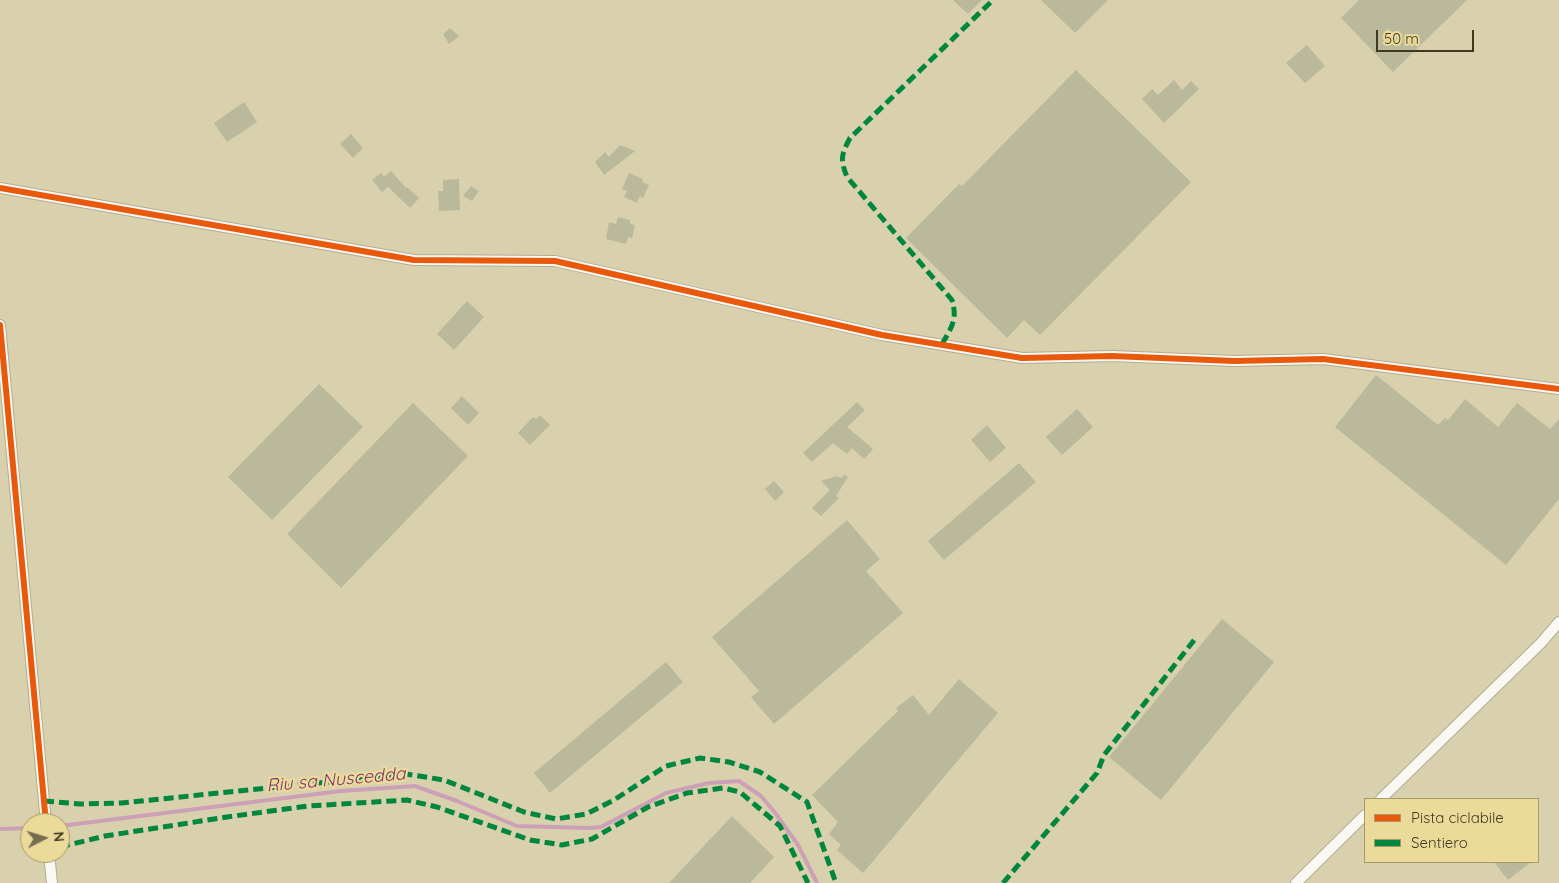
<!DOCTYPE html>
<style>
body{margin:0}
#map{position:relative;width:1559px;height:883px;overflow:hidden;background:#d9d0ad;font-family:Quicksand,sans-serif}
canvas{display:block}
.legend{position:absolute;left:1364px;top:798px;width:175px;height:65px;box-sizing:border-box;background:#ecda9a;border:1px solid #a79a69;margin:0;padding:6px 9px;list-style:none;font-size:15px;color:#40391f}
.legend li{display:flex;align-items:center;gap:10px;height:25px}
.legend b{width:25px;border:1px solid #a79a69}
.north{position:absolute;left:20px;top:813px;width:50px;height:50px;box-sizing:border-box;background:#ecda9a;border:1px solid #a79a69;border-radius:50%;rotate:85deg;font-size:14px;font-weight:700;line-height:20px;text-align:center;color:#40391f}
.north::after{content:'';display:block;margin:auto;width:18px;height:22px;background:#766e51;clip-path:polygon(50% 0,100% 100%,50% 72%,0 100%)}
.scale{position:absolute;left:1376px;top:30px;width:98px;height:22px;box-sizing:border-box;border:2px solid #40391f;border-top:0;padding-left:6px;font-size:15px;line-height:18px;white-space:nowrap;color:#40391f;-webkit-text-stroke:4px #ecda9a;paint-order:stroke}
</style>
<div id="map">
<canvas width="1559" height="883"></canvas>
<ul class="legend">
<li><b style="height:6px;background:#e8590c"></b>Pista ciclabile</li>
<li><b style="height:6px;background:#00873e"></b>Sentiero</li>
</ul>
<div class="north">N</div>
<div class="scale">50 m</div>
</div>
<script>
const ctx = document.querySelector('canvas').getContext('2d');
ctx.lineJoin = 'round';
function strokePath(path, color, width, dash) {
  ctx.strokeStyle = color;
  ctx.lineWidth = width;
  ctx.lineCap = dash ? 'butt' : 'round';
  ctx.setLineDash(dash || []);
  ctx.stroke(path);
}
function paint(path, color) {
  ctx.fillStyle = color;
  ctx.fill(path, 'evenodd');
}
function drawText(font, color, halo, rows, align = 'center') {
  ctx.font = font + ' Quicksand,sans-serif';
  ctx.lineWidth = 4.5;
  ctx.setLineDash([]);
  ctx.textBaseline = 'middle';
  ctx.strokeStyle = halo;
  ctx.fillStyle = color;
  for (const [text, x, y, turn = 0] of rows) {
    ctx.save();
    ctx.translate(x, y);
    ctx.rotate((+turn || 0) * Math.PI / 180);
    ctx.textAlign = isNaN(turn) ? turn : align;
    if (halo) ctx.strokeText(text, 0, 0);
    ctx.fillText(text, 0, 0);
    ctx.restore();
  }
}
const stream = new Path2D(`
 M60,826L341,791L415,786L457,801L517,826L589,828L601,827L666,793L709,783L739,781L761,796L776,814L798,845L817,883
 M0,829L30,828`);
const building = new Path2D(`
 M953,0H982L968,14Z
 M1041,0H1108L1075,33Z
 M1359,0H1467L1393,72L1341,18Z
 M450,28L459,36L449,44L443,34Z
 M1307,45L1325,66L1305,83L1286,63Z
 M1076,70L1191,182L1040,335L1024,320L1007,338L906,238L959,184L962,186Z
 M1174,80L1182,90L1191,81L1199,89L1164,123L1142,99L1152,89L1158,95Z
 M244,102L257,122L227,142L214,123Z
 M351,134L363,148L353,158L340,144Z
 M620,145L635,151L604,175L595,162L605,152L609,157Z
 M391,171L406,188L407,187L419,198L410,208L388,187L382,192L372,180L381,173L384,177Z
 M629,173L643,179L642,182L649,185L643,198L640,196L637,203L624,197L627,191L622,189Z
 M459,179L460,210L439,211L438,191H443V180Z
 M471,186L479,191L472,201L463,196Z
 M618,217L630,220V224L635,225L632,238L628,237L626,244L606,239L609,222L616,224Z
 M467,301L484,317L454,350L437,334Z
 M1376,375L1438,425L1445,418L1448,420L1465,399L1498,427L1517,403L1550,429L1559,419V499L1506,565L1335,427Z
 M319,384L363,427L272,520L228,477Z
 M462,396L479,413L468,425L451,408Z
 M857,402L865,410L847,427L873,449L864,459L852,448L847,454L833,443L812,462L803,453Z
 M413,403L468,456L341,588L287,534Z
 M1077,409L1093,427L1062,455L1046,437Z
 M540,415L550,425L530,445L518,433L533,417L536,419Z
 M987,425L1006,448L990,462L971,440Z
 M1019,463L1036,482L944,560L928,541Z
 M844,475L848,477L836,496L839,498L821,516L812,508L830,490L821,481L837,476L841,478Z
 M774,481L784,492L775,501L765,489Z
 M847,520L880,559L866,571L903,613L774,724L751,697L759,691L712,637Z
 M1222,619L1274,662L1161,800L1109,757Z
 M666,662L683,682L550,793L534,773Z
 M959,679L998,713L863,873L837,850L841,845L829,834L838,822L812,795L898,711L896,708L913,695L929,715Z
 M732,816L774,857L750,883H669Z
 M1494,862H1531L1508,880Z`);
const minor = new Path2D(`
 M0,188L414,260L555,261L882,335L1022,358L1112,356L1234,361L1323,359L1559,389
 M0,325L46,823
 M1381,799L1540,644L1559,622
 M49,853L52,883
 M1296,883L1365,815`);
const quiet = new Path2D(`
 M942,344C951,328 958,320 952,300L847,177C840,159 841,155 850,138L993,0
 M44,801L80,804L121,803L406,774L444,780L524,812L556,819L586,814L614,800L666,766L700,758L729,762L760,772L807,802L836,883
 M60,847L105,836L227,817L308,806L407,800L437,807L530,840L562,845L592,839L648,807L687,793L723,788L740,792L780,826L808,883
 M1003,883L1097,773L1104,755L1195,639`);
const cycleway = new Path2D(`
 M0,188L414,260L555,261L882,335L1022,358L1112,356L1234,361L1323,359L1559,389
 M0,325L46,823`);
const waterNames = [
 ["Riu sa Nuscedda",336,780,-5]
];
strokePath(stream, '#cca1b6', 4);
paint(building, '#bbb99b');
strokePath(minor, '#b4ac91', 12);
strokePath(minor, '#f9f8f3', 10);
strokePath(quiet, '#00873e', 5, [10, 5]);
strokePath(cycleway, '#e8590c', 6);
drawText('italic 18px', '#7a346d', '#ecda9a', waterNames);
</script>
